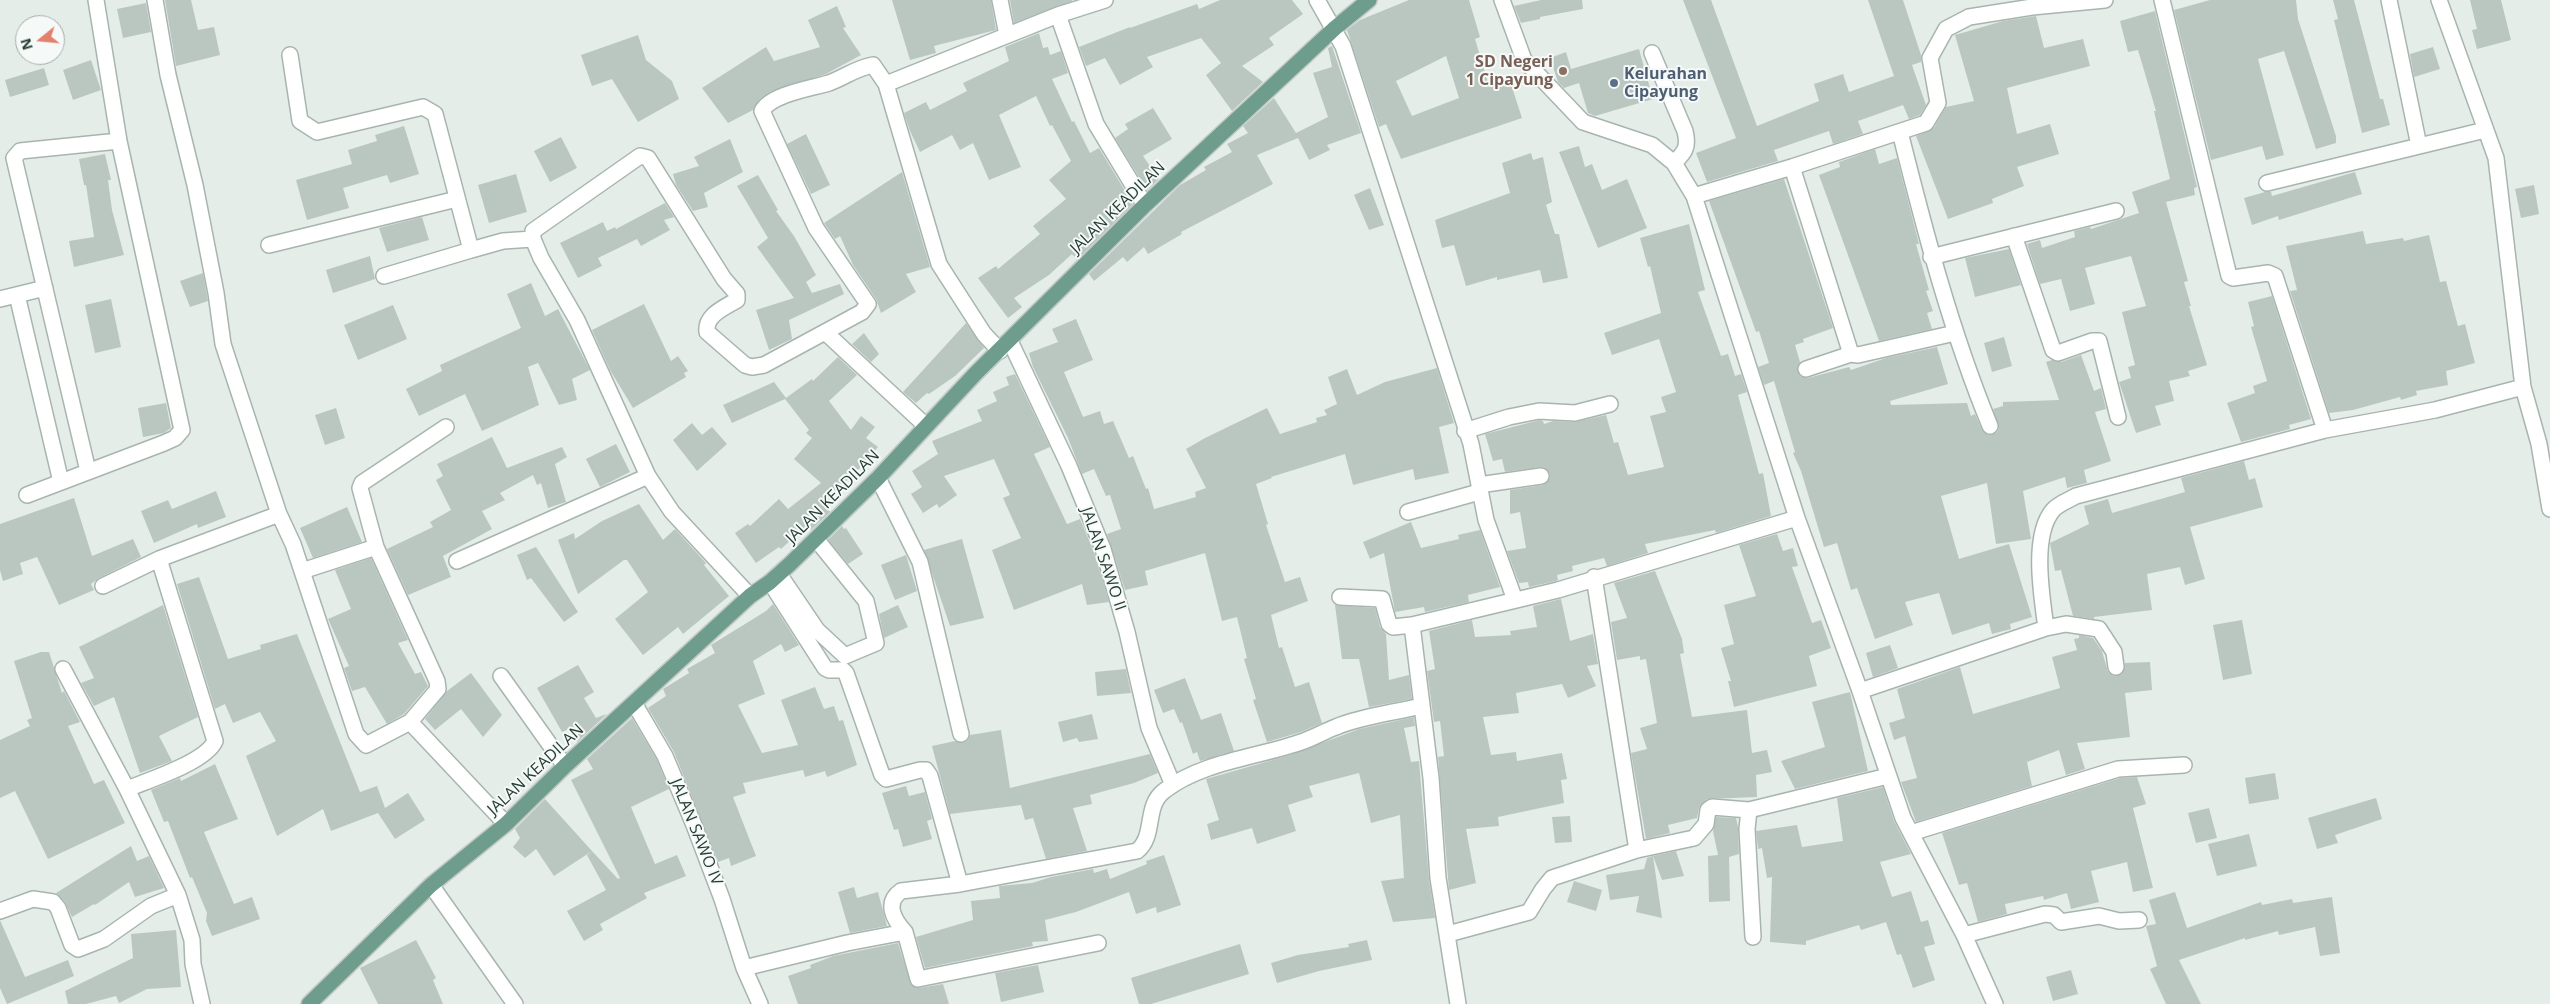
<!DOCTYPE html>
<style>
body{margin:0}
#map{position:relative;width:2550px;height:1004px;overflow:hidden;background:#e5ede9;font-family:"Open Sans",sans-serif}
canvas{display:block}
.north{position:absolute;left:15px;top:15px;width:50px;height:50px;box-sizing:border-box;background:#f5f9f7;border:1px solid #a2aea9;border-radius:50%;rotate:253deg;font-size:14px;font-weight:700;line-height:20px;text-align:center;color:#263d35}
.north::after{content:'';display:block;margin:auto;width:18px;height:22px;background:#e3816c;clip-path:polygon(50% 0,100% 100%,50% 72%,0 100%)}
</style>
<div id="map">
<canvas width="2550" height="1004"></canvas>
<div class="north">N</div>
</div>
<script>
const ctx = document.querySelector('canvas').getContext('2d');
ctx.lineJoin = 'round';
function paint(path, color) {
  ctx.fillStyle = color;
  ctx.fill(path, 'evenodd');
}
function strokePath(path, color, width, dash) {
  ctx.strokeStyle = color;
  ctx.lineWidth = width;
  ctx.lineCap = dash ? 'butt' : 'round';
  ctx.setLineDash(dash || []);
  ctx.stroke(path);
}
function drawText(font, color, halo, rows, align = 'center') {
  ctx.font = font + ' "Open Sans",sans-serif';
  ctx.lineWidth = 4;
  ctx.setLineDash([]);
  ctx.textBaseline = 'middle';
  ctx.strokeStyle = halo;
  ctx.fillStyle = color;
  for (const [text, x, y, turn = 0] of rows) {
    ctx.save();
    ctx.translate(x, y);
    ctx.rotate((+turn || 0) * Math.PI / 180);
    ctx.textAlign = isNaN(turn) ? turn : align;
    if (halo) ctx.strokeText(text, 0, 0);
    ctx.fillText(text, 0, 0);
    ctx.restore();
  }
}
const building = new Path2D(`
 M165,0H191L198,30L214,27L220,55L176,66Z
 M892,0H991L996,30L934,46L936,53L910,60Z
 M1010,0H1072V1L1014,23Z
 M1220,0H1292L1303,14L1269,38L1274,45L1242,66L1263,82L1232,111L1206,75L1221,63L1201,38L1147,57L1153,67L1120,85L1105,58L1086,66L1079,47L1130,27V28L1197,4L1199,9Z
 M1409,0H1469L1480,37L1475,39L1489,86L1509,78L1522,118L1401,159L1386,124L1379,127L1347,30L1360,20ZM1446,56L1459,98L1412,116L1396,81Z
 M1541,0H1582L1583,9L1540,17V19L1521,23L1514,6Z
 M1683,0H1711L1757,126L1819,101L1814,84L1843,74L1849,92L1894,76L1868,0H1903L1921,55V62L1912,65L1926,105L1920,115L1909,119L1903,105L1858,121L1863,134L1833,144L1829,131L1774,150L1778,161L1707,182L1696,153L1736,138Z
 M2210,0H2296L2298,19L2336,136V143L2316,149L2284,51L2258,59L2284,155L2266,160L2262,146L2211,160L2174,10Z
 M2333,0H2354L2380,99H2383L2390,125L2362,133L2334,20L2338,19Z
 M2470,0H2501L2511,40L2477,49L2472,30L2477,29Z
 M146,3L151,32L123,38L117,9Z
 M837,6L846,27L843,28L861,55L826,74L770,92L760,99L753,110L728,123L702,88L766,47L774,61L820,47L808,20Z
 M2155,11L2197,187L2194,188L2195,195L2166,202L2188,281L2184,282L2191,306H2189L2207,365L2188,371L2190,376L2169,381L2174,401L2155,406L2161,425L2136,433L2119,382L2131,378L2128,367L2135,365L2122,312L2146,306L2131,256L2085,268L2095,304L2070,311L2061,279L2040,284L2027,244L2040,240L2042,248L2075,237L2074,231L2090,227L2091,229L2139,213L2132,192L2170,179L2154,111H2156L2138,50L2128,52L2120,21Z
 M2036,16L2044,48L2083,39L2090,66L2007,88L2017,134L2050,124L2059,154L2017,167L2024,186L1992,199L1993,203L1948,219L1916,136L1934,128L1946,107L1974,101L1955,35L2003,21Z
 M1039,33L1043,48L1048,47L1050,55L1061,51L1068,73L1052,79L1072,122L1074,121L1090,153L1099,148L1133,204L1077,260L1072,254L1049,275L1014,298L1022,307L1008,318L978,278L996,266L998,269L1040,234L1033,226L1066,199L1049,180L1071,161L1052,125L1050,126L1036,96L999,115L1021,167L989,180L973,143L960,150L952,135L920,152L910,131L904,113L926,102L930,110L967,91L963,83L1009,61L1005,47Z
 M638,35L646,60L672,81L679,99L638,122L612,79L592,86L581,55Z
 M1332,46L1361,133L1327,145L1330,150L1309,160L1298,138L1257,155L1273,184L1181,232L1182,234L1148,254L1144,247L1127,262L1123,257L1094,281L1089,274L1180,185L1206,170L1204,167L1232,152L1227,144L1248,133L1243,126L1274,98L1296,133L1328,117L1313,73L1332,67L1328,48Z
 M2433,47L2440,69L2414,77L2410,54Z
 M1639,49L1653,99L1595,116L1588,113L1579,83L1564,88L1558,82L1550,58L1566,52L1571,69Z
 M91,60L101,90L73,100L63,70Z
 M44,68L49,85L10,97L5,80Z
 M1153,108L1172,139L1143,156L1159,179L1147,190L1115,138L1128,129L1125,124Z
 M404,126L419,174L390,183L387,175L343,188L349,208L307,220L296,180L352,164L348,150L377,141L375,135Z
 M806,134L830,185L811,194L787,144Z
 M561,137L577,168L550,182L534,151Z
 M730,139L743,172L704,193L708,207L693,211L676,185L673,174L699,166L694,157Z
 M1579,146L1585,167L1592,164L1602,190L1627,179L1647,228L1598,248L1559,152Z
 M1875,149L1879,164L1897,158L1919,244H1916L1929,290L1926,291L1933,311L1927,313L1932,329L1879,341L1819,175L1840,167L1839,162Z
 M1531,153L1533,160L1543,157L1552,202L1546,205L1555,234H1559L1568,278L1543,283L1540,270L1497,280V277L1466,286L1454,245L1442,248L1435,220L1510,193L1502,163Z
 M105,154L111,180H108L112,210L124,255L74,267L69,241L94,237L86,185H84L79,159Z
 M902,172L930,267L906,274L916,292L881,313L876,299L853,265L840,236L835,239L824,223Z
 M2355,172L2362,194L2279,220L2278,216L2252,225L2244,198L2265,192H2271L2272,196Z
 M516,174L527,212L489,223L478,185Z
 M758,175L778,210L776,211L794,236L816,275L806,282L812,293L840,284L844,294L789,320L792,339L769,350L756,310L794,298L757,247L768,238L737,186Z
 M1784,179L1833,328L1803,339L1804,342L1795,345L1800,362L1797,368L1800,376L1808,378L1849,367L1851,370L1886,358L1937,347L1948,384L1890,401L1891,405L1967,403L1971,416L1975,414L1982,430L1989,435L1997,432L1999,428L1993,409L2003,406V402L2059,400L2046,362L2052,360L2061,362L2081,355L2094,391L2101,388L2106,409L2095,412L2111,461L2084,470L2087,483L2067,488L2065,477L2023,491L2031,539L1996,544L1987,483L1941,496L1959,559L2009,544L2032,617L2010,624L2011,629L1992,634L1989,623L1952,635L1939,593L1905,602L1913,625L1875,639L1857,588L1851,590L1837,543L1824,547L1801,471L1793,453L1795,452L1774,381L1764,385L1758,367L1769,363L1759,331L1756,332L1709,201Z
 M2534,185L2539,214L2521,218L2515,189Z
 M1370,188L1384,225L1369,230L1354,195Z
 M665,203L674,217L664,220L670,230L641,246L637,239L598,258L602,266L578,278L560,243L603,222L607,231L615,227L616,229Z
 M422,217L429,240L387,252L379,228Z
 M1689,224L1705,290L1698,292L1721,356L1728,354L1735,376L1741,374L1747,392L1738,395L1759,474L1763,473L1771,516L1716,533L1715,530L1645,544L1648,553L1607,566L1604,558L1572,566L1573,571L1557,575L1558,580L1556,581L1529,587L1528,582L1519,583L1507,551L1526,548L1520,512L1510,514V490L1543,485L1549,480L1550,474L1545,468L1540,467L1505,472L1502,459L1493,461L1485,434L1540,420L1543,421L1544,424L1553,421L1575,422L1606,415L1614,443L1618,442L1628,475L1664,467L1650,416L1666,412L1661,397L1676,392L1659,339L1612,355L1604,333L1661,313L1650,266L1648,267L1640,238Z
 M2363,231L2366,244L2403,238L2404,241L2429,235L2440,282L2446,281L2458,326L2465,324L2475,363L2446,371L2448,385L2416,391L2417,395L2401,400L2400,397L2353,410L2329,413L2290,291L2297,290L2286,246Z
 M2009,249L2021,285L1975,297L1965,258Z
 M370,256L375,279L333,293L326,270Z
 M203,273L208,301L190,307L180,281Z
 M531,283L545,316L558,309L590,370L572,379L577,400L559,405L538,363L528,367L539,405L482,431L465,394L419,416L406,389L442,371L440,365L521,328L507,294Z
 M2272,296L2311,419L2289,425L2290,429L2241,442L2227,403L2255,393L2253,386L2267,381L2251,327L2254,326L2248,302Z
 M111,299L121,347L95,353L85,305Z
 M644,304L671,361L678,356L688,371L684,373L686,377L633,408L610,370L592,330Z
 M393,305L407,339L358,360L344,325Z
 M1076,319L1093,360L1064,372L1083,417L1100,411L1104,424L1113,421L1129,458L1133,456L1146,489L1148,488L1154,509L1196,497L1195,492L1206,488L1186,449L1205,438L1267,408L1280,434L1317,422L1316,418L1327,415L1324,410L1337,404L1328,377L1347,369L1357,395L1385,382L1437,368L1454,423L1439,427L1449,473L1415,480L1413,469L1353,485L1345,454L1271,477L1272,478L1256,484L1268,524L1266,525L1285,582L1300,577L1308,601L1271,615L1279,648L1282,647L1295,687L1309,682L1322,723L1301,732L1267,742L1253,700L1256,699L1244,659L1247,658L1237,617L1222,621L1205,553L1145,571L1148,585L1125,590L1107,534L1121,529L1110,495L1106,496L1094,469L1082,474L1068,438L1033,367L1029,353L1058,342L1052,329Z
 M966,323L984,348L955,376L929,394L927,393L916,403L903,392Z
 M864,333L879,354L871,362L852,344Z
 M2004,337L2012,366L1992,372L1984,343Z
 M838,357L857,375L829,401L851,430L861,416L875,427L866,438L878,447L861,467L823,503L830,512L811,530L807,525L781,549L779,547L756,563L735,533L748,524L750,526L779,499L788,509L821,483L794,459L812,438L806,433L809,430L785,399L732,423L723,405L774,382L786,398L812,379L813,381Z
 M1015,374L1050,447L1034,454L1067,524L1080,519L1094,552L1109,602L1087,605L1082,584L1014,610L992,550L1021,538L1003,498L1010,495L994,459L944,476L957,495L939,508L937,504L923,513L911,494L922,487L912,471L938,454L932,441L982,421L977,410L997,401L993,392L1009,385L1006,377Z
 M166,403L171,428L164,433L143,437L138,408Z
 M336,408L345,438L325,445L315,415Z
 M692,423L702,435L712,427L727,444L697,471L673,440Z
 M492,437L507,468L562,447L567,457L555,464L566,502L548,508L541,483L537,485L533,475L500,493L505,500L482,511L492,529L443,556L451,577L408,595L387,549L433,527L430,522L451,510L436,480L443,476L437,464Z
 M616,444L630,472L600,487L586,459Z
 M2244,461L2249,480L2255,478L2263,507L2190,527L2205,579L2185,585L2180,567L2147,574L2152,610L2094,617V619L2073,616L2061,570L2055,571L2050,543L2089,524L2084,506L2108,499L2112,513L2185,492L2181,478Z
 M216,491L226,517L198,528L197,524L154,543L141,511L168,500L172,509Z
 M74,498L92,556L133,539L141,557L99,578L91,584L94,590L59,605L37,557L20,563L23,574L3,581L0,570V524Z
 M639,504L663,540L675,529L706,563L704,565L729,596L683,634L678,627L643,655L615,619L648,592L627,560H624L578,594L558,540L574,533L575,539L602,521Z
 M347,507L362,542L313,558L300,528Z
 M1411,522L1421,548L1459,539L1458,535L1480,530L1500,587L1468,595L1469,602L1425,612L1424,607L1395,612L1384,553L1370,559L1363,542Z
 M842,526L844,529L846,528L863,554L848,564L828,540Z
 M1777,534L1783,551L1793,548L1798,566L1792,567L1812,623L1821,620L1831,648L1809,656L1817,686L1734,707L1728,681H1731L1721,648L1734,644L1724,605L1756,596L1739,545Z
 M962,539L984,618L950,626L924,550Z
 M536,547L578,612L564,622L531,578L527,580L517,555Z
 M906,555L917,591L895,600L881,565Z
 M371,558L408,640L398,643L415,674L421,672L428,686L404,714L387,724L365,687L352,691L344,668L349,666L328,619L351,609L335,570Z
 M1655,571L1682,639L1684,653L1680,654L1692,717L1747,710L1752,753L1767,750L1772,772L1756,775L1757,797L1707,799L1699,808L1697,818L1668,825L1670,833L1646,839L1631,753L1647,749L1640,728L1657,723L1646,659L1640,660V656L1617,660L1611,622L1627,618L1614,583Z
 M199,577L228,659L261,649L260,645L297,634L360,792L377,786L385,808L408,793L425,820L395,839L378,813L331,831L323,809L277,836L246,756L276,741L260,712L233,723L225,704L215,709L177,584Z
 M1561,599L1570,641L1593,634L1598,664L1587,666L1596,686L1568,698L1562,684L1516,693L1519,713L1483,717L1491,755L1516,752L1517,761L1562,753L1567,779L1561,780L1564,803L1498,817L1499,826L1466,829L1476,883L1449,890L1438,757L1444,756L1440,721L1434,722L1427,671L1435,669L1429,631L1472,620L1475,637L1511,635L1510,631L1537,627L1533,606Z
 M773,604L799,645L785,652L781,644L753,661L765,694L738,705L762,753L798,745L781,700L815,687L824,709L834,706L839,721L843,720L857,765L827,777L825,771L805,777L803,770L743,783L746,793L733,797L756,856L731,866L729,858L718,862L674,752L648,708L666,696L663,689L689,673L687,669L715,653L711,645L766,611Z
 M163,605L198,717L159,736L172,761L140,773L114,697L94,706L81,683L94,678L79,647Z
 M898,605L908,627L884,638L879,614Z
 M1335,605L1375,608L1380,627L1386,634L1389,680L1409,675L1412,699L1369,707L1359,659H1342Z
 M2242,620L2252,674L2223,680L2213,625Z
 M2079,635L2093,638L2102,651L2108,672L2113,676L2122,674L2125,663L2150,662L2152,690L2125,693L2130,737L2077,743L2085,769L2066,775L2059,750L2027,762L2032,786L1916,822L1901,782L1917,778L1905,736L1894,740L1889,723L1905,718L1897,689L1960,667L1973,714L2060,688L2052,657L2077,650L2074,639L2079,638Z
 M1890,645L1898,668L1873,677L1866,653Z
 M41,652H49L62,693L64,691L80,722L68,726L94,784L104,780L125,823L48,859L15,791L0,798V740L30,726L27,720L32,718L14,661Z
 M578,665L594,692L584,698L596,718L607,714L577,742L569,729L562,732L537,688Z
 M1126,669L1131,693L1097,696L1095,672Z
 M471,673L502,715L483,737L461,709L435,730L425,719L447,691Z
 M1185,678L1201,720L1221,713L1234,751L1200,761L1197,752L1193,754L1182,722L1180,723L1174,709L1163,713L1154,690Z
 M1850,692L1868,771L1795,789L1781,761L1825,747L1812,702Z
 M1092,714L1098,739L1079,742L1077,738L1063,742L1058,722Z
 M1414,717L1415,726L1404,728L1411,762L1419,761L1429,879L1435,918L1393,922L1381,881L1404,878L1400,815L1371,823L1359,773L1309,786L1313,797L1288,805L1296,831L1257,844L1252,828L1211,840L1207,824L1219,820L1206,779L1290,755L1359,729Z
 M632,718L657,760L669,789L631,807L655,864L677,855L686,876L644,893L647,898L600,924L603,930L584,941L567,911L606,890L587,855L592,851L618,879L620,878L571,780L593,769L587,759Z
 M1001,730L1010,788L1150,754L1158,773L1134,783L1090,795L1092,804L1073,808L1087,851L1046,859L1033,818L1025,820L1021,805L950,814L932,746L955,741L963,743L968,740L970,735Z
 M215,764L238,819L204,832L234,904L252,897L260,919L212,936L206,921L207,913L192,877L190,878L168,821L164,822L151,790L180,778L181,781Z
 M2275,773L2279,799L2249,804L2245,778Z
 M2137,777L2146,804L2133,808L2153,888L2133,892L2127,862L2091,871L2099,902L2071,909L2067,893L2044,900L2043,896L2005,904L2007,914L1978,922L1967,883L1959,885L1942,833L2120,778Z
 M906,786L909,796L925,792L932,819L927,821L932,839L903,847L898,829L894,830L882,793Z
 M1883,787L1894,821L1911,854L1880,862L1892,897L1911,891L1921,922L1928,920L1935,944L1924,947L1935,980L1913,988L1901,954L1897,955L1886,922L1861,930L1859,925L1806,941V945L1770,942L1772,877L1767,878L1762,848L1758,849L1756,831L1797,825L1802,847L1843,841L1837,798Z
 M2376,798L2382,819L2335,835L2338,843L2317,849L2308,818Z
 M545,799L592,851L554,876L536,849L525,858L513,847L520,838L515,829Z
 M2209,808L2217,838L2196,843L2188,813Z
 M1570,816L1572,842L1555,843L1552,817Z
 M1716,817L1736,818L1738,827L1739,854L1729,857L1730,901L1709,902L1708,856L1718,855L1713,831Z
 M2249,834L2257,866L2217,876L2208,844Z
 M131,846L137,861L149,856L164,888L135,897L129,882L95,905L94,904L72,917L65,902L56,893Z
 M1676,851L1684,876L1662,880L1653,856Z
 M1164,855L1181,905L1157,913L1156,907L1136,914L1129,892L1076,912L1045,920L1048,941L1032,942L1033,946L925,968L916,937L973,920L971,901L1000,898L999,886L1032,883L1051,877L1093,869L1094,873L1107,869L1110,879L1147,864L1146,861Z
 M1653,856L1662,918L1636,912L1639,896L1610,900L1606,875L1644,869L1647,858Z
 M1574,881L1602,890L1596,911L1567,902Z
 M854,887L857,898L878,892L887,926L850,933L838,892Z
 M2175,892L2187,928L2261,902L2262,905L2292,899L2293,903L2332,897L2340,953L2320,956L2315,927L2279,935L2278,931L2245,940V938L2179,960L2201,1004H2166L2150,969L2157,966L2146,926L2156,924L2149,900Z
 M0,920L25,977L68,960L74,976L7,1004L0,988Z
 M176,930L181,987L147,989L119,1003L116,996L86,1004H68L65,991L133,958L131,934Z
 M416,940L436,978L433,980L443,1004H378L360,968Z
 M1367,940L1372,960L1319,971L1277,983L1271,963L1298,955L1349,947L1348,944Z
 M898,943L911,985L919,988L943,984L949,1004H798L788,976L811,968L810,965L833,956Z
 M1240,944L1249,974L1151,1004H1139L1131,978Z
 M1038,965L1044,992L1001,1002L995,973Z
 M2071,970L2078,994L2053,1001L2046,977Z`);
const minor = new Path2D(`
 M155,0L168,75L195,185L216,293L223,344L279,514L293,544L356,734L366,745L410,722L438,689L437,681L376,547L360,488L362,483L446,427
 M1000,0L1007,35
 M1317,0L1343,46L1471,444L1486,520L1515,600
 M1502,0L1524,60L1583,122L1652,145L1674,163L1694,196L1797,518L1860,691L1903,818L1964,935L1995,1004
 M2162,0L2229,276L2233,278L2268,273L2275,276L2325,430L2435,410L2523,387
 M2389,0L2419,146
 M2439,0L2496,158L2523,387L2539,444L2550,509
 M1058,15L1096,124L1145,205
 M1652,53L1685,131C1689,147 1685,152 1674,163
 M290,55L300,121L317,132L423,107L435,114L471,250L503,241L533,239L541,258L577,320L648,476L672,512L750,596
 M886,84L1058,15L1105,0
 M1900,132C1925,232 1951,331 1990,426
 M1792,167L1851,354L1858,355L1955,333
 M2267,183L2485,130
 M1694,196L1792,167L1926,123L1938,103L1930,58L1946,29L1969,17L2032,7L2105,0
 M2014,236L2053,350L2058,353L2092,341H2099L2118,417
 M533,239V231L640,156L648,158L724,279L737,294V300C724,308 705,315 707,332L745,365L752,367L764,365L862,312L868,304L816,228L762,111C771,94 813,88 829,83C845,77 856,68 873,65L886,84L939,264L984,334L1000,351
 M269,245L457,199
 M1931,257L2116,211
 M384,276L471,250
 M17,295L61,482
 M0,299L45,288
 M825,332L926,426
 M1010,341L1069,466L1103,549L1127,632L1149,728L1173,785
 M1806,369L1851,354
 M1465,431L1509,417L1539,411L1575,413L1610,404
 M88,471L14,158L20,151L119,141
 M878,478L920,562L961,734
 M1479,485L1541,476
 M27,495L164,443L175,438L182,430L119,141L96,0
 M1408,512L1479,492
 M457,561L648,476
 M302,571L376,547
 M779,574L817,630L845,656L876,643L866,601L816,539
 M1594,577L1637,850
 M103,586L159,559L279,514
 M1340,597L1382,599L1389,624L1393,627L1412,625
 M2046,628C2042,597 2031,536 2053,510C2058,504 2069,500 2076,496L2325,430
 M63,669L127,789L178,895L192,940L193,964L202,1004
 M501,676L565,766
 M1860,691L2046,628L2066,624L2099,629L2114,652L2116,667
 M634,703L665,756L694,825L722,899L744,968L760,1004
 M410,722L506,824
 M127,789C149,780 206,762 215,741L159,559
 M1749,810L1747,829L1753,937
 M1911,833L2118,769L2184,765
 M960,884L1137,851C1156,836 1144,806 1164,791C1202,761 1261,757 1304,741C1315,737 1325,731 1336,727C1362,716 1393,713 1421,706
 M431,885L515,1004
 M0,911L33,899L53,902L58,908L72,945L78,949L104,939L151,906L178,895
 M905,932L918,979L1098,943
 M1448,934L1529,912L1543,889L1552,878L1637,850L1694,838L1706,824L1708,810L1712,807L1749,810L1888,776
 M1964,935L2045,914L2054,915L2061,922L2099,916L2119,921L2139,920
 M744,968L847,943L905,932C894,920 884,903 901,891L960,884L930,776L926,770H920L886,779L882,775L846,673L843,670H829L825,668L770,582
 M1458,1004L1438,878L1431,778L1412,625L1558,590L1797,518`);
const major = new Path2D(`
 M309,1004L431,885L506,824L565,766L750,596L770,582L790,564L878,478L976,373L1145,205L1335,28L1369,0`);
const markers = [
 [1563,71,5,"#8d6e63"],
 [1614,83,5,"#5c6f8a"]
];
const educationNames = [
 ["SD Negeri",1553,62],
 ["1 Cipayung",1553,80]
];
const serviceNames = [
 ["Kelurahan",1624,74],
 ["Cipayung",1624,92]
];
const streetNames = [
 ["JALAN KEADILAN",1118,208,-44],
 ["JALAN KEADILAN",833,497,-45],
 ["JALAN SAWO II",1103,559,71],
 ["JALAN KEADILAN",536,770,-43],
 ["JALAN SAWO IV",696,832,68]
];
paint(building, '#bac7c1');
strokePath(minor, '#a8b5af', 18);
strokePath(major, '#c2c9c6', 18);
strokePath(minor, '#fff', 15);
strokePath(major, '#6e9d8e', 15);
for (const [x, y, r, color] of markers) {
  const dot = new Path2D();
  dot.arc(x, y, r, 0, 2 * Math.PI);
  ctx.fillStyle = color;
  ctx.fill(dot);
  strokePath(dot, '#f5f9f7', 2);
}
drawText('bold 16px', '#785e54', '#f5f9f7', educationNames, 'right');
drawText('bold 16px', '#4e5e75', '#f5f9f7', serviceNames, 'left');
drawText('16px', '#263d35', '#f5f9f7', streetNames);
</script>
